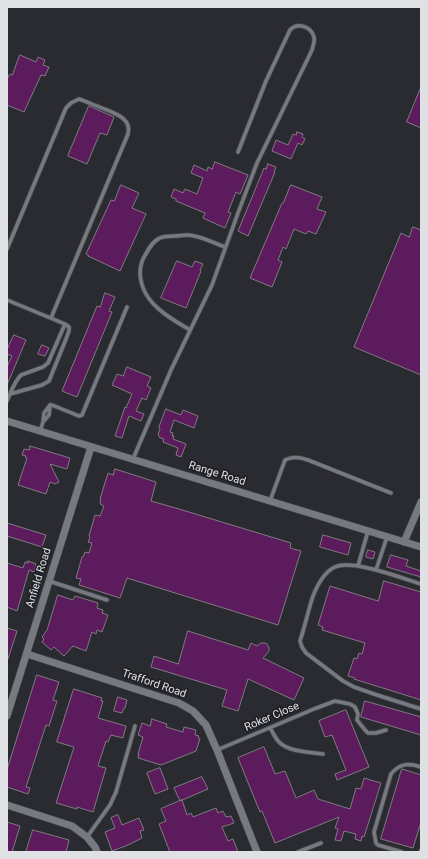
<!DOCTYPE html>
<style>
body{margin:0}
#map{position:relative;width:428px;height:859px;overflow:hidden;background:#2a2b31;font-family:Roboto,sans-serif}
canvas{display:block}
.frame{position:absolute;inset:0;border:8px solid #e0e1e5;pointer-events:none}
</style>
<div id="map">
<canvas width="428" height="859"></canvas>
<div class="frame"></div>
</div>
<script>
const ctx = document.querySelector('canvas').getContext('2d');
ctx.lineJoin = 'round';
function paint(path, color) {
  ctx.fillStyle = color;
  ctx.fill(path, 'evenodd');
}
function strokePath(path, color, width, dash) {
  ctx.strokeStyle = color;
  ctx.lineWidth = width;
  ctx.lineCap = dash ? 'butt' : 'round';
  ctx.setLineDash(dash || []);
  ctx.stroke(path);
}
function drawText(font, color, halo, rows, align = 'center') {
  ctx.font = font + ' Roboto,sans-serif';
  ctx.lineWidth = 3.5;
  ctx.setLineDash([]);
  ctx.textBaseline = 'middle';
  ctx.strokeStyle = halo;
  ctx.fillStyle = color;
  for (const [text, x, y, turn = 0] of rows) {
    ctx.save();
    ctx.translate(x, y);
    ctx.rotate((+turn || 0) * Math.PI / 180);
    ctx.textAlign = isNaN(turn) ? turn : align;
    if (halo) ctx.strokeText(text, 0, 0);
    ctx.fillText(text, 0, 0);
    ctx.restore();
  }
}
const building = new Path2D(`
 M20,55L36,62L38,57L45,60L43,65L49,67L45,76L41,75L24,112L7,105V79L10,74L12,75Z
 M421,87V128L407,122Z
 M89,106L114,117L107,135L100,133L87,164L68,156Z
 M297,132L303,134L302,137L305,139L302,145L298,143L291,159L272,151L276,140L288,145L293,134L296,135Z
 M215,162L248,175L240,194L236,192L228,212L231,213L225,228L203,218L205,213L176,201V199L171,197L174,189L183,193L185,189L197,194L203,178L191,173L194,165L207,171L208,167L212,169Z
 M268,164L276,167L274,172H275L248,236L238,231L264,168L266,169Z
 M121,185L139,193L132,208L146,214L120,271L88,256H89L86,254L111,200L114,201Z
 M291,185L322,197L317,209L326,212L316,234L308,231L306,234L294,229L286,249L283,247L278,260L282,262L272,287L250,278L282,203H283Z
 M413,227L421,230V375L354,347L401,233L409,237Z
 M177,261L192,267L195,261L203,264L200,270L201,271L186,308L161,298Z
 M105,293L115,297L109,311L112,312L77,397L62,391L97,306L100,307Z
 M14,335L26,340L7,385V367L12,356L7,354V350Z
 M42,345L49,348L45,356L38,354Z
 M127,367L151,377L147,386L151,388L146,400L142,398L136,411L144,414L141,421L129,416L122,438L115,436L125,407L126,408L132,394L112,385L117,374L123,376Z
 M166,409L181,415L183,410L198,416L194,428L174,420L170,432L173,433L172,436H174L173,439L186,444L181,457L176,455L178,448L163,442L164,439L160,438L158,434L160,429L159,428Z
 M30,446L70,458L67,469L50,464L59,482L55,484L50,482L46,494L18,485L27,458L25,457L26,456L22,455L24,449L29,450Z
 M115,469L156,482L151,501L179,509L291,543L290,548L301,551L278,625L127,578L120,598L79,585L81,579L76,578L82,557H83L85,552L89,553L92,543L88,542L90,537L89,536L95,515L100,516L104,506L100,504L101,499H100L108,473L113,475Z
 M7,523L46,535L42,547L7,536Z
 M323,535L351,543L348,555L320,547Z
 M368,550L375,552L373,559L366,557Z
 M391,555L408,560L406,566L421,571V577L387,567Z
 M28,561L36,564L34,572L29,570L17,611L7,607V563L23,568L25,562L28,563Z
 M384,581L421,592V700L354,679L355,678L348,676L354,658L357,659L359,653L362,654L365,643L322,630L323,627L318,625L330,586L378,601Z
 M58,595L73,600L75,596L98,603L97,608L103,610L102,613L108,615L102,632L97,630L96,634L92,632L86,651L73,646L64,656L54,647L51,650L42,642L44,639L42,637L47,630Z
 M7,628L17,631L8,659H7Z
 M188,631L248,650L251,643L257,646L261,643H265L267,644L269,648V651L263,658L304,678L294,700L248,679L238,711L222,706L227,690L151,667L154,656L178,664Z
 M37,675L59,682L53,700L57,701L49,726L46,725L26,787L30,788L28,794L7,787V770Z
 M74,689L102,698L101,701H103L98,718L126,726L123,738L111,735L108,742L106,741L98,766L106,768L93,812L77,807V809L56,803L74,747L57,742Z
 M118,697L127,700L125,708H124L122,713L114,711Z
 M365,701L421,717V735L361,717Z
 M346,710L369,767L337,780L335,774L346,770L332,735L325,737L319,721Z
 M152,719L167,724L166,727L183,732L184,727L196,730L195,735L199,736L198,738L200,739L196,751L161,765L138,758L139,754H138L143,737L138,735L142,723L150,726Z
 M264,747L275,774L285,771L296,798L314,790L318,799L350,809L356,788L361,789L364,778L381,783L364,837L362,836L361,841L355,839L356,834L344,831L341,841L335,840L338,829L335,828L339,817L275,843L262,811L260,812L238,758Z
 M160,768L168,789L155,794L147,773Z
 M402,769L421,775V822L413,848L381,839Z
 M202,777L208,789L180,801L174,788Z
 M182,800L187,815L191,813L193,817L216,808L218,813L223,811L226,817L231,816L234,823L222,827L228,841L233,839L238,852H170L159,824L166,821L161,809Z
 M118,815L122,825L139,818L144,830L140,831L142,838L128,845L112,851L105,832L115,828L111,818Z
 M7,822L20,826L12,852H7Z
 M33,830L69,840L66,852H26Z`);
const lane = new Path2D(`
 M7,249L66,108L71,103L79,99C87,102 94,105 102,108C114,113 132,118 128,134L51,318
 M7,300L65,324L69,327V331L66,339L49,381L42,385L10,394
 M190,330C175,321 155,310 146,294C140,283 138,271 143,259C147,252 152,241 160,238C164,236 171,236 175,236C179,236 183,235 187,235C199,235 214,243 225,247
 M7,401C11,392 14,382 21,375L43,367L48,363L65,324
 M50,405H52L79,416L82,415L127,307
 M44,421L49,415L50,407
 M40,431L43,422L44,413L50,405
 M133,459L171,370L212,285L238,213L257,163L312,50C313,46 315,41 314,37C311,26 297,22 290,30L266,81L238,152
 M270,501L285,460C293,456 300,457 308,460L391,493
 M358,566L368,531
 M376,570L387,537
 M49,581L107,600
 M421,584C402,578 352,559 335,567C324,572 317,586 313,596C308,611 305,626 300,641L302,647L306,653L343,681L354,687L377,695L421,709
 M270,728C273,732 275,738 279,742C289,752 309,752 323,754
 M217,750L314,709L335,701L350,704L355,707L358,714L357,720L365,730L368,733H376L386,730
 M87,837L110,805L116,792L135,726
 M298,852L321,843
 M402,852L378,845L376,843L374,832L391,774C400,763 408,763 421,767
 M420,852L421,850`);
const street = new Path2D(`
 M7,421L421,547
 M404,542L421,502
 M27,654L179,703L193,711L206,725L217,750L257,852
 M7,716L91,447
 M7,805L72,826L87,837L95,847L97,852`);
const streetNames = [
 ["Range Road",217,474,17],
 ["Anfield Road",39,578,-73],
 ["Trafford Road",154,684,19],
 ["Roker Close",272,717,-23]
];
paint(building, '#5b1b5c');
strokePath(building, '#807a80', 1);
strokePath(lane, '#48494e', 5);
strokePath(street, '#48494e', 8);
strokePath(lane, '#777980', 3.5);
strokePath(street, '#777980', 7);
drawText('11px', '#e0e1e5', '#202127', streetNames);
</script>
